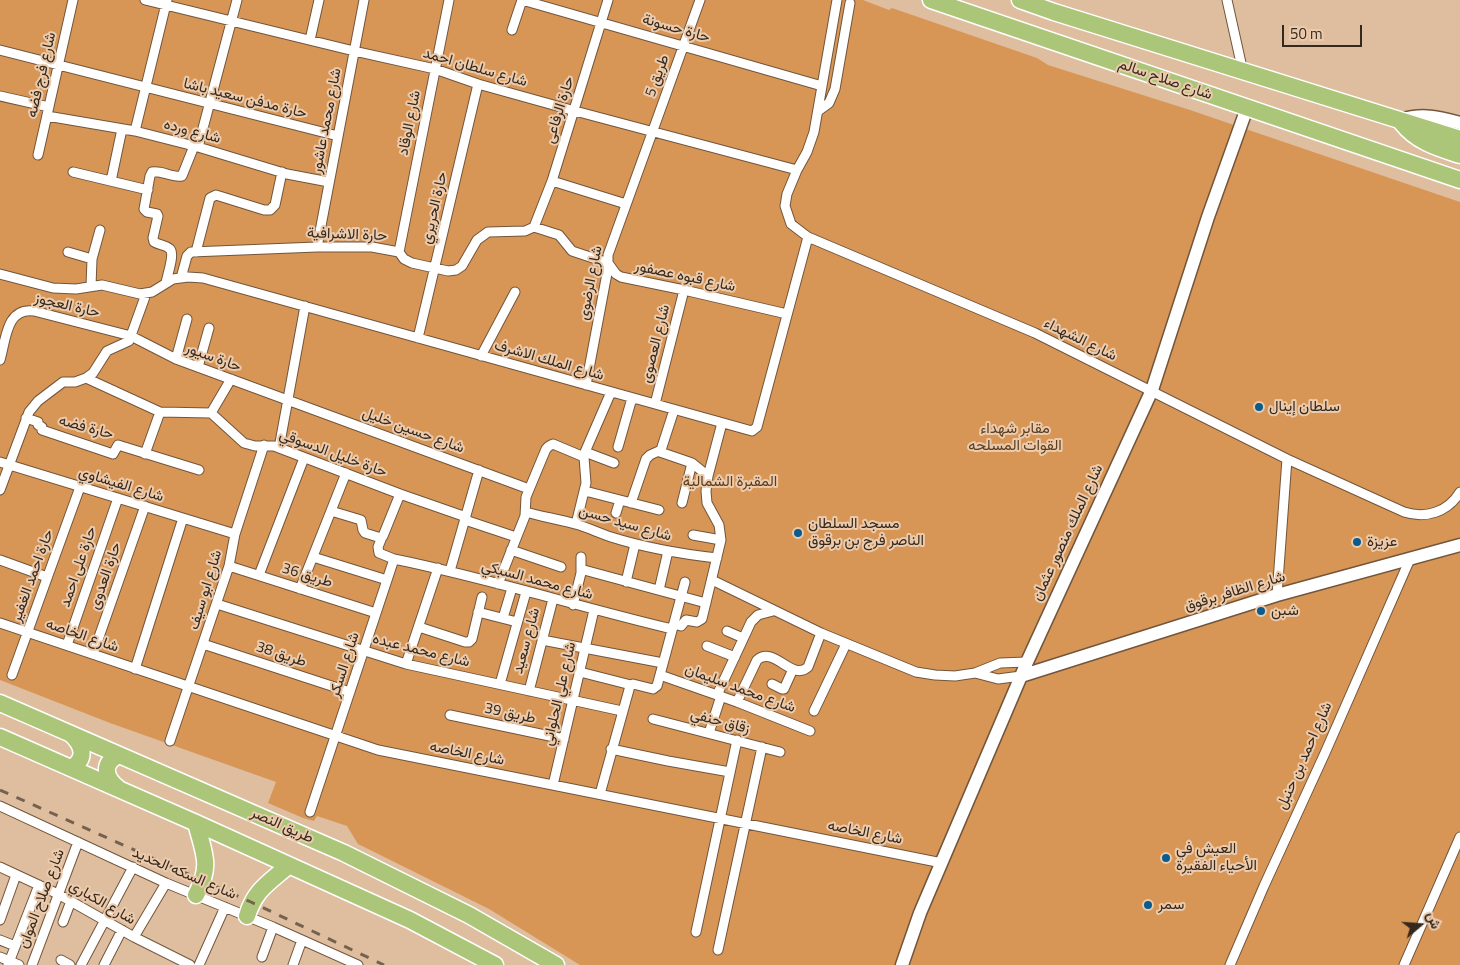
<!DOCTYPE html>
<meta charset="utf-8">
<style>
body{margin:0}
#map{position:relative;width:1460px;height:965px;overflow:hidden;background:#dfbea0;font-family:"Titillium Web",Vazirmatn,sans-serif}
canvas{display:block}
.north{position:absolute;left:1395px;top:900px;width:50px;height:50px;-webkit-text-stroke:4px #eccbad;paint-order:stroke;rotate:72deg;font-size:14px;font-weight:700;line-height:20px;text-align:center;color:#35281c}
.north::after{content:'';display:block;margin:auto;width:18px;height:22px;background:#35281c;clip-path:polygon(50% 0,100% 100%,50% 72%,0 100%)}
.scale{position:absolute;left:1282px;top:25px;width:80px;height:22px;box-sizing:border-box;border:2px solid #35281c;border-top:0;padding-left:6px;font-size:15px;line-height:18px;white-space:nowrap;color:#35281c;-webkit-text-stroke:4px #eccbad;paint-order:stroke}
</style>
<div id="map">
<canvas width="1460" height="965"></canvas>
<div class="north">ش</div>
<div class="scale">50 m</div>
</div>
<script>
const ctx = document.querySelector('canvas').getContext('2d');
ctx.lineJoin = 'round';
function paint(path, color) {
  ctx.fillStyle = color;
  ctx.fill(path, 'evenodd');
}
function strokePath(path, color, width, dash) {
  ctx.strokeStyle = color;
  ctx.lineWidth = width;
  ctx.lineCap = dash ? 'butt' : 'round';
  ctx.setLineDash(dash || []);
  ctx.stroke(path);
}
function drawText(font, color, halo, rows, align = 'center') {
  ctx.font = font + ' "Titillium Web",Vazirmatn,sans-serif';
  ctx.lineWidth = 4;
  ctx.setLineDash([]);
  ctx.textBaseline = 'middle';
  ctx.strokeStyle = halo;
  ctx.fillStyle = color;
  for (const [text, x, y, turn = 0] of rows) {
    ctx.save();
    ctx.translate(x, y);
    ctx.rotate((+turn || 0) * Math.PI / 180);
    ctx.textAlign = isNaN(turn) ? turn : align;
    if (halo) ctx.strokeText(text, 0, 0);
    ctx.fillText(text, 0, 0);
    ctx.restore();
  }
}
const green = new Path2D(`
 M0,0H863L889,10L892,8L1037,58L1048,65L1190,110L1460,202V965H580L489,909L358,844L347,826L317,816L314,821L303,818L268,803L276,782L110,723L0,680Z`);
const street = new Path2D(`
 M145,0L354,51L435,69L478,84L575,111L797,170
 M522,0L822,86
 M837,0L814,132L807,152L797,170L787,194L785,206L791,224L808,237L1035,333L1287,459L1404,512C1426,519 1448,512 1460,492
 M1227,0L1243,72
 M512,30L522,0
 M310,40L319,0
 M0,50L338,136
 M0,96L49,107
 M818,111L829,103L835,89L850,3
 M47,116L135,131L198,147L287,174L329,182
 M135,131L167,0
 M198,147L237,0
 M38,155L73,0
 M73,172L148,190
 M111,181L122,129
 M552,181L626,204
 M534,227L559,235L572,251L608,263L616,274L621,277L684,290L787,314
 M534,227L552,181L608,0
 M317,247L364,0
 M68,252L92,259
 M196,252L210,198L216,195L264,210H270L275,205L282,172
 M399,252L449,0
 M0,274L53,288L76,289L102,285L140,294L152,292L173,279L188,277L203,278L752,431L757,427L808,237
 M181,278L187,256L191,252L317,247H372L399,252L404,259L412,263L448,271L456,270L462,266L477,240L488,232L525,231L534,227
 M166,283C167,275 175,255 170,249C166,245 159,245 154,242L153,238L158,216L157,214L147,212L144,209L150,176L152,172C162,170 172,178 182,176L194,146
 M91,286L92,259L100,230
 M418,338L478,84
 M481,356L515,292
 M176,359L187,319
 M0,360C6,340 6,307 34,311L131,336L176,359L529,489
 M198,367L209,328
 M86,378L160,412L211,413L244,443L255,446H274L400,494L466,517
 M586,385L608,268V255L700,0
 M655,404L684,290
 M211,413L231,379
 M26,418L38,422V425L42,427V430L113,454L118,445L199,470
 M618,447L632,398
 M279,448L305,306
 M585,452L614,463
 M660,452L692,463L708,476
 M145,454L160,412
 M0,462L235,534
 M0,490L29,412L38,401L63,382H75L86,378L93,373L107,351L129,341L146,294
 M585,491L659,510
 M631,503L646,459L650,455L661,450L674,410
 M682,503L692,463
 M331,511L361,520L363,530L365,533L381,538L383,536L400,494
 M526,512C542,517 559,519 575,524C587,527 599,533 611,537C646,548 681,554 717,558
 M616,513L620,500
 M465,520L516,537
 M576,524L586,483L584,457L585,452L611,392
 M693,535L721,540
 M511,550L561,567
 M313,557L387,580
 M581,557V573
 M394,559C488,578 579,607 672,629
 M0,560L47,577
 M229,566L376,613
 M450,571L479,470
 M259,575L304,458
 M712,580L821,633L916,672L935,675L955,676L975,673L1000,663L1027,662
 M626,582L635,544
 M498,584L525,516L526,497L546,449L549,446L553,444L584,457
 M300,589L346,473
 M659,590L668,551
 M1277,595L1287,459
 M217,604L406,664L622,711
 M573,605L581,573L584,570L706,603
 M478,612L517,622
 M503,618L512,588
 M0,623L378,750L942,863
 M674,624L681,626L686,620L697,622L702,619L721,540L719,525L707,503L706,491L708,476L722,423
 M419,627L465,642H469L472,639L482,597
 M727,631L743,638
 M542,640L663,663
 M203,644L350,692
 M67,645L118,498
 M707,646L735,657
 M93,654L145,506
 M406,664L438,568
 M135,669L183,518
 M580,672L631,685
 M975,673L998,679L1021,676
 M12,675L80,487
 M660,675L737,702L810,731
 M500,684L526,592
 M772,684L782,689H784L793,669
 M529,691L553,599
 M717,695L751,622L758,615L773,611
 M737,702L757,660C774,645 792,682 808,667L821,633
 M814,711L846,644
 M450,715L564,739
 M653,719L780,752
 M709,733L721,696
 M170,741L229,566L235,534L264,445
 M611,749L668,761L730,772
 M553,785L594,610
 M600,794L630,686L633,684L653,689L657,686L685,582
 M0,806L166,883L273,927L358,965
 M310,812L394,559L379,553L378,547L382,537
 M0,867L58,894L134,937L190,965
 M0,920L16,875
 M63,922L71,901
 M696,932L737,740
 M134,937L166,883
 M0,940L15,946
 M718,950L762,747
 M0,957L19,965
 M262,957L273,927
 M61,960L70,965
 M8,965L39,885
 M32,965L78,842
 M81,965L133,867
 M104,965L122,930
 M199,965L225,907
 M293,965L302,940
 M1230,965L1264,886L1325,753L1410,559
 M1404,965L1460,837`);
const secondary = new Path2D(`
 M1400,120C1422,113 1439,117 1460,123
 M1021,676L1277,595L1460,545
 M902,965L920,913L1027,662L1152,390L1208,217L1247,108`);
const highway = new Path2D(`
 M931,0L1460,180
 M1020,0L1054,12L1460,139
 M1402,123C1417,142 1438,148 1460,155
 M0,703L344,853L469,915L556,965
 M0,737L196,823L410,920L495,965
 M71,768C87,759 83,745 71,734
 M118,788C104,777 102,763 119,755
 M196,895C212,865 204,854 196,823
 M247,916C255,889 269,883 289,865`);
const rail = new Path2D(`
 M0,790L251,902L384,965`);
const markers = [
 [1259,407,5,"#0a5b8e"],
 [798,533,5,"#0a5b8e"],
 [1357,542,5,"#0a5b8e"],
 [1261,611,5,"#0a5b8e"],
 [1166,858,5,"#0a5b8e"],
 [1148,905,5,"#0a5b8e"]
];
const streetNames = [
 ["حارة حسونة",676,29,16],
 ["شارع سلطان احمد",475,68,16],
 ["شارع فرج فضه",42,75,-77],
 ["طريق 5",658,76,-70],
 ["شارع صلاح سالم",1165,80,19],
 ["حارة مدفن سعيد باشا",245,99,14],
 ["حارة الرفاعى",560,110,-73],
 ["شارع محمد عاشور",327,121,-79],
 ["شارع الوقاد",410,123,-79],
 ["شارع ورده",192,132,15],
 ["حارة الحريري",435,208,-77],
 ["حارة الاشرافية",347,235,2],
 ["شارع قبوه عصفور",685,277,12],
 ["شارع الرضوى",591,283,-79],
 ["حارة العجوز",67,306,13],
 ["شارع الشهداء",1080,340,26],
 ["شارع العصوى",656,344,-76],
 ["حارة سيور",213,358,20],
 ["شارع الملك الاشرف",549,361,16],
 ["حارة فضه",86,428,15],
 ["شارع حسين خليل",413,431,20],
 ["حارة خليل الدسوقي",333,454,20],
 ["شارع الفيشاوي",121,485,17],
 ["شارع سيد حسن",625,524,16],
 ["شارع الملك منصور عثمان",1068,533,-65],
 ["حارة على احمد",79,567,-71],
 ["حارة احمد الغفير",33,576,-70],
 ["حارة العدوى",106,576,-71],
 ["طريق 36",307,576,17],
 ["شارع محمد السبكي",537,581,15],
 ["شارع ابو سيف",206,590,-73],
 ["شارع الظافر برقوق",1235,592,-17],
 ["شارع الخاصه",82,636,19],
 ["شارع سعيد",527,641,-75],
 ["شارع محمد عبده",421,651,14],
 ["طريق 38",281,655,18],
 ["شارع السكر",345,665,-72],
 ["شارع محمد سليمان",740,689,20],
 ["شارع علي الحلواني",560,694,-77],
 ["طريق 39",510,714,12],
 ["زقاق حنفي",720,722,15],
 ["شارع الخاصه",467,754,11],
 ["شارع احمد بن حنبل",1305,756,-66],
 ["طريق النصر",282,826,24],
 ["شارع الخاصه",865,833,11],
 ["شارع السكه الحديد",184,874,23],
 ["شارع صلاح الموان",42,899,-69],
 ["شارع الكباري",102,903,30]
];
const poiNames = [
 ["سلطان إينال",1269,407],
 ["مسجد السلطان",808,524],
 ["الناصر فرج بن برقوق",808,541],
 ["عزيزة",1367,542],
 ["شبن",1271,611],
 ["العيش في",1176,849],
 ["الأحياء الفقيرة",1176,866],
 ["سمر",1158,905]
];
const parkNames = [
 ["مقابر شهداء",1015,429],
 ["القوات المسلحه",1015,446],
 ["المقبرة الشمالية",730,482]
];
paint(green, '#d89656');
strokePath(street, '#72553b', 11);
strokePath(secondary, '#72553b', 15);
strokePath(highway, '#fff', 19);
strokePath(street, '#fff', 9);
strokePath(secondary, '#fff', 12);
strokePath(highway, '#acc679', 16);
strokePath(rail, '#76614e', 3, [9, 9]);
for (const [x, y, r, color] of markers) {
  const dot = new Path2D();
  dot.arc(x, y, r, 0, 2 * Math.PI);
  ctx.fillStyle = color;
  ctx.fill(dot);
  strokePath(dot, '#eccbad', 2);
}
drawText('15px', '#35281c', '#eccbad', streetNames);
drawText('15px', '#35281c', '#eccbad', poiNames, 'left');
drawText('15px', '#5a3c1e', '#eccbad', parkNames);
</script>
